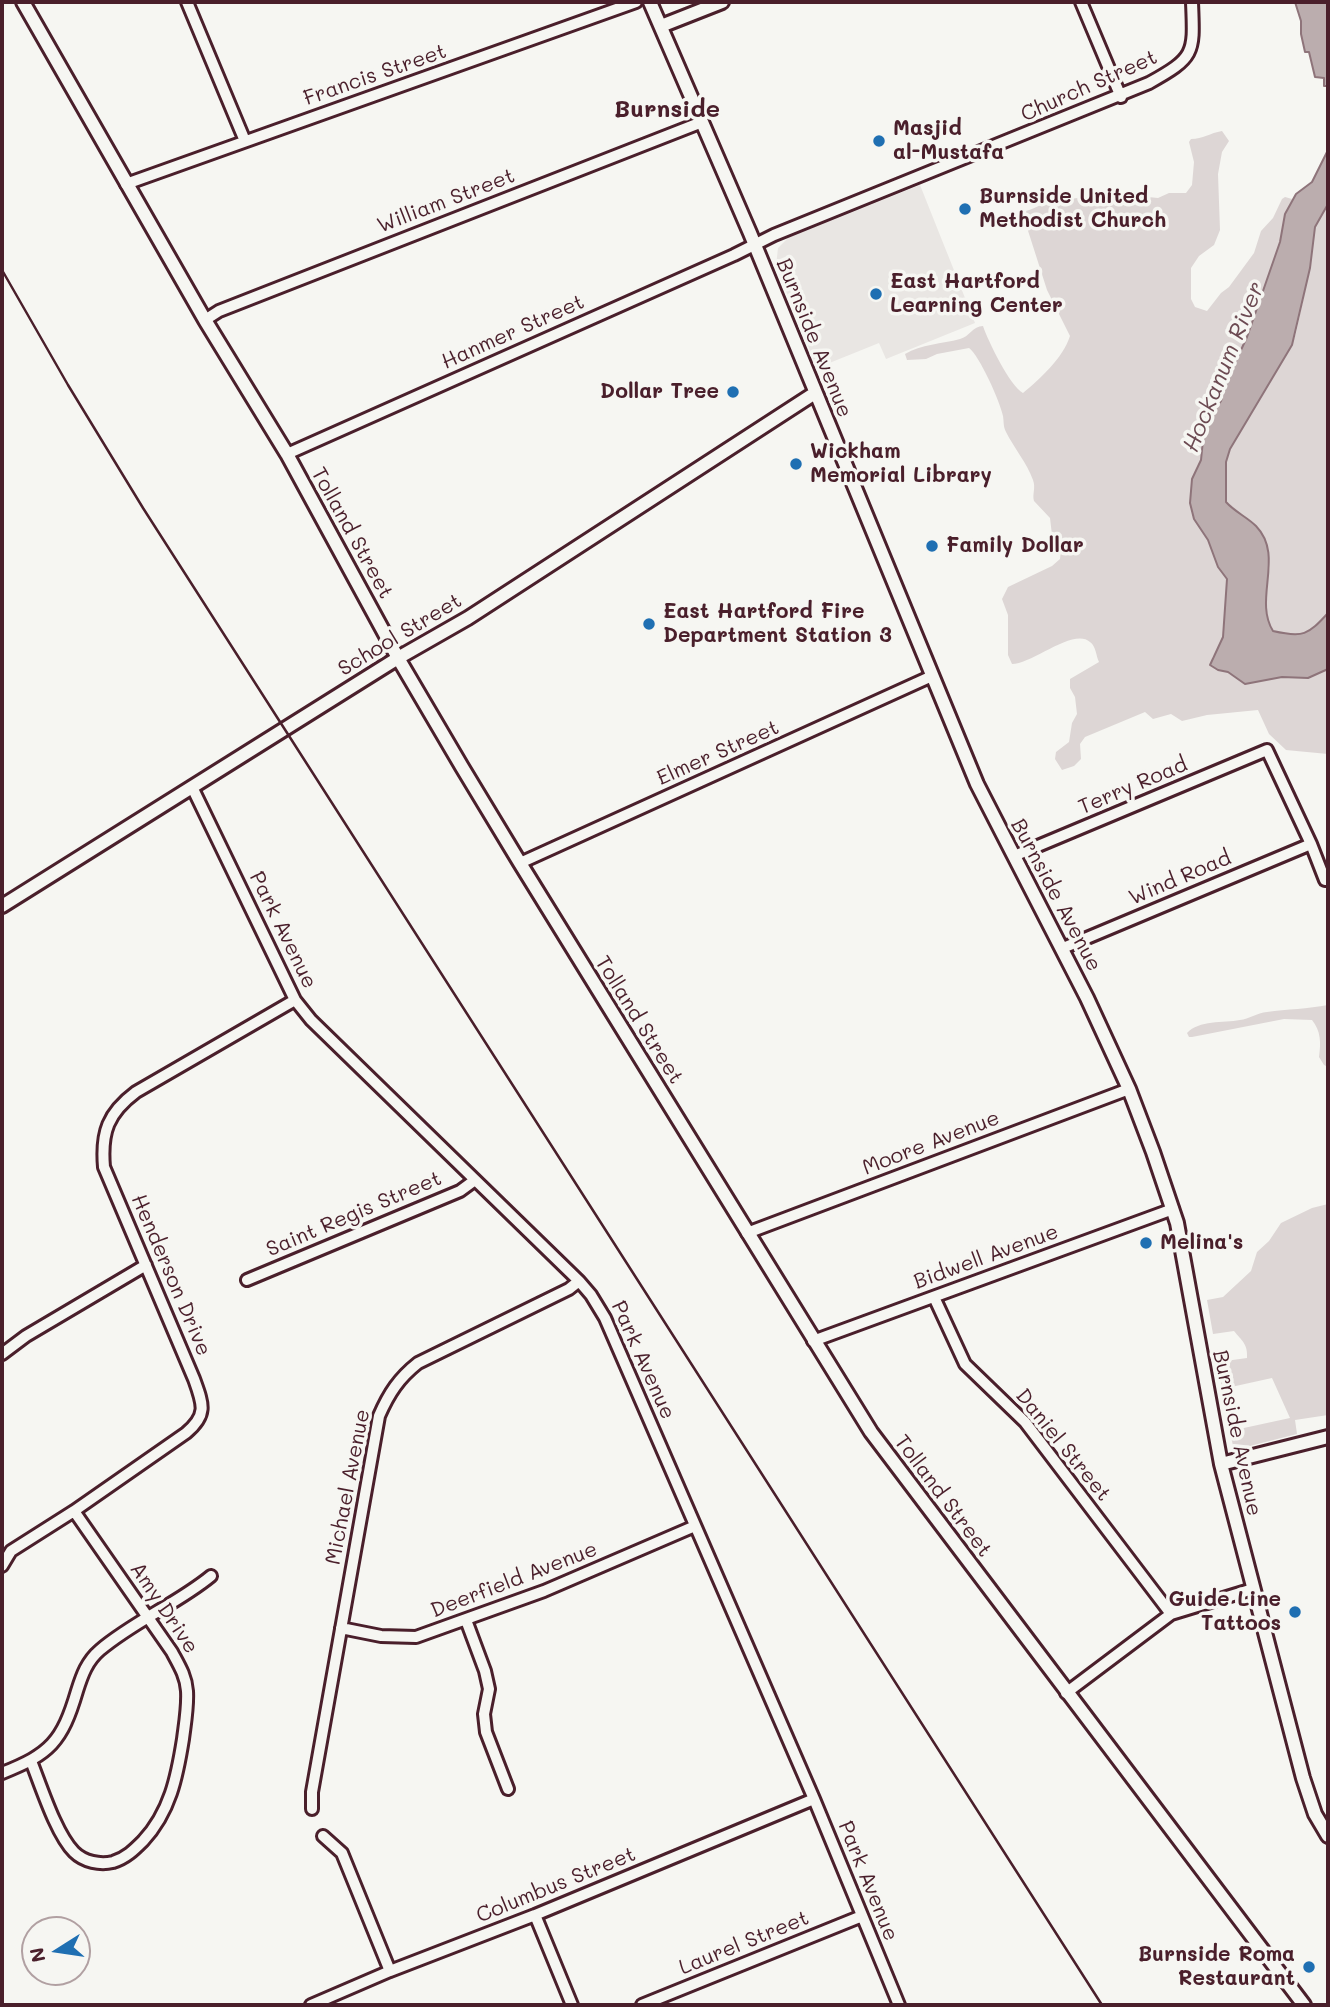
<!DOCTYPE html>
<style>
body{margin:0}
#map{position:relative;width:1330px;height:2007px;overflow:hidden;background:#f6f6f2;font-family:Mali,sans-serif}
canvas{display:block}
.frame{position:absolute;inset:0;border:4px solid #4a1f2b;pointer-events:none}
.north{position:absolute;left:21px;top:1916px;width:70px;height:70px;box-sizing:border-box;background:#f6f6f2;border:2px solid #b1a0a2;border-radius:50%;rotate:258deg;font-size:19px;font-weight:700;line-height:28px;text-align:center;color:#4a1f2b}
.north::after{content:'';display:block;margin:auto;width:24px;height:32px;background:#1f6fb2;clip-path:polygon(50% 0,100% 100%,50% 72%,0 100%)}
</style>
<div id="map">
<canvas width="1330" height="2007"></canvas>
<div class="frame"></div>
<div class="north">N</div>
</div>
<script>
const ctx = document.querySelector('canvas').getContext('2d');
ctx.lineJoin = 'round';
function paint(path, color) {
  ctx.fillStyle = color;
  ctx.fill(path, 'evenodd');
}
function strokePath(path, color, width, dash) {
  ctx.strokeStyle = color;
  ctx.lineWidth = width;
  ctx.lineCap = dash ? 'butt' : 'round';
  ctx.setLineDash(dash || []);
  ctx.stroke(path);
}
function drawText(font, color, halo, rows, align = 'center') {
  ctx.font = font + ' Mali,sans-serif';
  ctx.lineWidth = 7;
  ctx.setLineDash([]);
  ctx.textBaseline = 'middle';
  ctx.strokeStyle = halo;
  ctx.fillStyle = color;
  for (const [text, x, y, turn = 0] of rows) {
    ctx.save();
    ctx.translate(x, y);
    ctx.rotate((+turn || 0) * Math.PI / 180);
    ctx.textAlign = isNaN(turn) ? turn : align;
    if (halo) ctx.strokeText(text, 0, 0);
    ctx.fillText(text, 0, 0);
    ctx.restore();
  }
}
const built = new Path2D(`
 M920,185L975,323L886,359L879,343L817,368L776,266L778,248L788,238Z`);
const green = new Path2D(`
 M1222,131L1229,141L1222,152L1218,174L1220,230L1214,245L1199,256L1191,268V299L1195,307L1207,311L1221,293L1229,287L1254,253L1261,231L1273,218L1282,199L1285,197L1292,199L1285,214L1280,242L1247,337L1228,378L1221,401L1209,415L1203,440L1201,460L1192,479L1190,503L1194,519L1208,540L1218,567L1227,579L1223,637L1212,658L1218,670L1228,672L1245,684L1282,677L1308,678L1328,669V754L1286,750L1269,734L1258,710L1207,715L1182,721L1171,714L1153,719L1145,712L1085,737L1080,744L1081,759L1074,766L1062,770L1055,759L1056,752L1069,742L1072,723L1077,714L1075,697L1070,688V679L1099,662C1096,656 1096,646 1090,642C1074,627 1032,664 1012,664L1008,655V615L1002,599L1008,587L1052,566L1060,559L1061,549L1052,535L1050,518L1034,501C1032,494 1036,488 1033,480C1027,463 1014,448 1006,432C1003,426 1004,422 1003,416C1000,401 979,355 969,348L937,354L926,359L907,360L905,354C921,344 942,344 960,339C969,337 973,326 983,326C988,341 1010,386 1023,393C1040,379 1063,358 1070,336L1047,290L1022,212C1033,210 1042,203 1053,201C1083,196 1113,197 1142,190L1148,197L1158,198L1169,193H1186L1192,185L1194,162L1189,142L1191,139C1203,139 1210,133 1222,131Z
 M1328,178V613C1307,636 1304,638 1273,631L1266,619V592L1270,565L1257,527L1226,502V462L1230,449L1292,345L1296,333L1310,268L1312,240Z
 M1328,1005V1067L1324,1065L1319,1057C1321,1043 1321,1031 1312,1020L1284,1019L1192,1037H1189L1187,1033C1199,1020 1223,1023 1240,1020C1249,1019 1257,1013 1267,1012C1287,1009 1308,1009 1328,1005Z
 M1328,1204V1415L1295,1420L1297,1434L1242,1448L1233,1446L1230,1431L1290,1418L1272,1378L1222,1389L1218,1362L1247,1358C1248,1344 1242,1341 1234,1331L1213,1334L1207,1300L1223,1297L1251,1271L1257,1252L1269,1241L1281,1223L1312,1208Z`);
const water = new Path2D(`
 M1295,2H1328V97L1327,86H1324V78L1315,77L1309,52H1305L1301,34V21Z
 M1328,150V204L1315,227L1310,268L1292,345L1230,449L1226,462V502C1235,512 1247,517 1256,526C1285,556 1253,599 1273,631C1303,638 1308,635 1328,613V669L1308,678L1282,677L1245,684L1228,672L1218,670L1210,665L1223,637L1227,579L1218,567L1208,540L1194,519L1190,503L1192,479L1201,460L1203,440L1209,415L1221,401L1228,378L1247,337L1280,242L1285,214L1296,194L1312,182Z`);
const minor = new Path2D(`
 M187,2L245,141
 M1081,2L1121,97
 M126,184L636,2
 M205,320L219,311L702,122
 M287,454L734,255L774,235L1149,83C1196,57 1194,53 1192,2
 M192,787L295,1000L311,1020L579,1281L591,1295L605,1318L814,1799L899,2005
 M1014,856L1267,750L1311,844L1325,880
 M520,863L932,676
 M1063,948L1311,844
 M747,1233L1129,1089
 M247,1280L460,1191L475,1180
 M934,1297L965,1364L1025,1422L1171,1614
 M813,1341L1173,1209
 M2,1354L26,1336L146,1265
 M2,1566L11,1551L74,1511L186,1433C208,1415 203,1404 194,1379L104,1167C101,1132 108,1113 136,1092L295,1000
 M466,1620L485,1671L489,1689L484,1714L486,1732L508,1789
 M341,1628L381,1636L416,1637L544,1591L695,1526
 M1066,1693L1171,1614L1253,1589
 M31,1761C41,1786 56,1834 74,1852C84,1862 100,1865 113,1862C126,1858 134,1850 143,1841C170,1812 177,1777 183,1739C185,1723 188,1707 187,1691C186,1676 179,1665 172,1652L74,1511
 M2,1773C50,1754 62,1742 77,1691C82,1675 87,1661 100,1650C134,1621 177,1604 211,1576
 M312,1809V1792L379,1416C389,1393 399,1378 418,1363L569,1289L579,1281
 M323,1836L342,1853L390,1971
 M535,1915L572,2005
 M311,2005L390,1971L535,1915L814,1799
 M642,2005L862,1916`);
const major = new Path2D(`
 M23,2L205,320L287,454L398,658L462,767L520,863L871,1432L1304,2005
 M650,2L750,233L977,784L1087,998L1129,1089L1153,1152L1177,1223L1221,1464L1303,1778L1315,1814L1328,1836
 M661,26L722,2
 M2,906L398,658L468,618L815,393
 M1221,1464L1328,1437`);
const rail = new Path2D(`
 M2,270L68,385L143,508L1102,2005`);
const markers = [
 [879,141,7,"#1f6fb2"],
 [965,209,7,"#1f6fb2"],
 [876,294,7,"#1f6fb2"],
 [733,392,7,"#1f6fb2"],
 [796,464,7,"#1f6fb2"],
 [932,546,7,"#1f6fb2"],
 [649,624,7,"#1f6fb2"],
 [1146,1243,7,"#1f6fb2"],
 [1295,1612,7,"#1f6fb2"],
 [1309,1967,7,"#1f6fb2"]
];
const streetNames = [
 ["Francis Street",375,75,-19],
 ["Church Street",1089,86,-24],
 ["William Street",446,201,-21],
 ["Hanmer Street",513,332,-24],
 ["Burnside Avenue",814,338,68],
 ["Tolland Street",352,533,61],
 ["School Street",400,635,-31],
 ["Elmer Street",718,753,-24],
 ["Terry Road",1133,786,-23],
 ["Wind Road",1180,878,-23],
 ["Burnside Avenue",1056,895,62],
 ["Park Avenue",283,930,64],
 ["Tolland Street",639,1020,58],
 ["Moore Avenue",931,1143,-21],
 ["Saint Regis Street",354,1214,-23],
 ["Bidwell Avenue",986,1257,-20],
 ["Henderson Drive",171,1275,67],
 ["Park Avenue",643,1360,66],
 ["Burnside Avenue",1237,1433,78],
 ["Daniel Street",1063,1445,51],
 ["Michael Avenue",348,1487,-79],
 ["Tolland Street",943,1496,53],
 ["Deerfield Avenue",514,1580,-21],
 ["Amy Drive",164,1608,56],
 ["Park Avenue",868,1881,68],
 ["Columbus Street",556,1885,-22],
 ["Laurel Street",744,1943,-22]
];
const poiNames = [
 ["Masjid",893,129],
 ["al-Mustafa",893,153],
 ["Burnside United",979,197],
 ["Methodist Church",979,221],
 ["East Hartford",890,282],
 ["Learning Center",890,306],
 ["Dollar Tree",719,392,"right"],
 ["Wickham",810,452],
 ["Memorial Library",810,476],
 ["Family Dollar",946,546],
 ["East Hartford Fire",663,612],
 ["Department Station 3",663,636],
 ["Melina's",1160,1243],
 ["Guide Line",1281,1600,"right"],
 ["Tattoos",1281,1624,"right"],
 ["Burnside Roma",1295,1955,"right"],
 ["Restaurant",1295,1979,"right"]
];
const waterNames = [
 ["Hockanum River",1224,367,-68]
];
const quarterNames = [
 ["Burnside",667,110]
];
paint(built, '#e9e6e3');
paint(green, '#ddd6d5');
paint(water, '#bbadae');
strokePath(water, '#8e747a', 2);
strokePath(minor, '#4a1f2b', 16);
strokePath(major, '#4a1f2b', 18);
strokePath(minor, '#f6f6f2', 10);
strokePath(major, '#f6f6f2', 12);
strokePath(rail, '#4a1f2b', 2.5);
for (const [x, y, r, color] of markers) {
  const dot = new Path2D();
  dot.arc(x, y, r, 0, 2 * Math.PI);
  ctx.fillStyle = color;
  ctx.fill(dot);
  strokePath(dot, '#f6f6f2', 2.5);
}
drawText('21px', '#4a1f2b', '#f6f6f2', streetNames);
drawText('bold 21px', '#4a1f2b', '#f6f6f2', poiNames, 'left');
drawText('italic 23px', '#6c4a52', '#f6f6f2', waterNames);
drawText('bold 24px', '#4a1f2b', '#f6f6f2', quarterNames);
</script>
